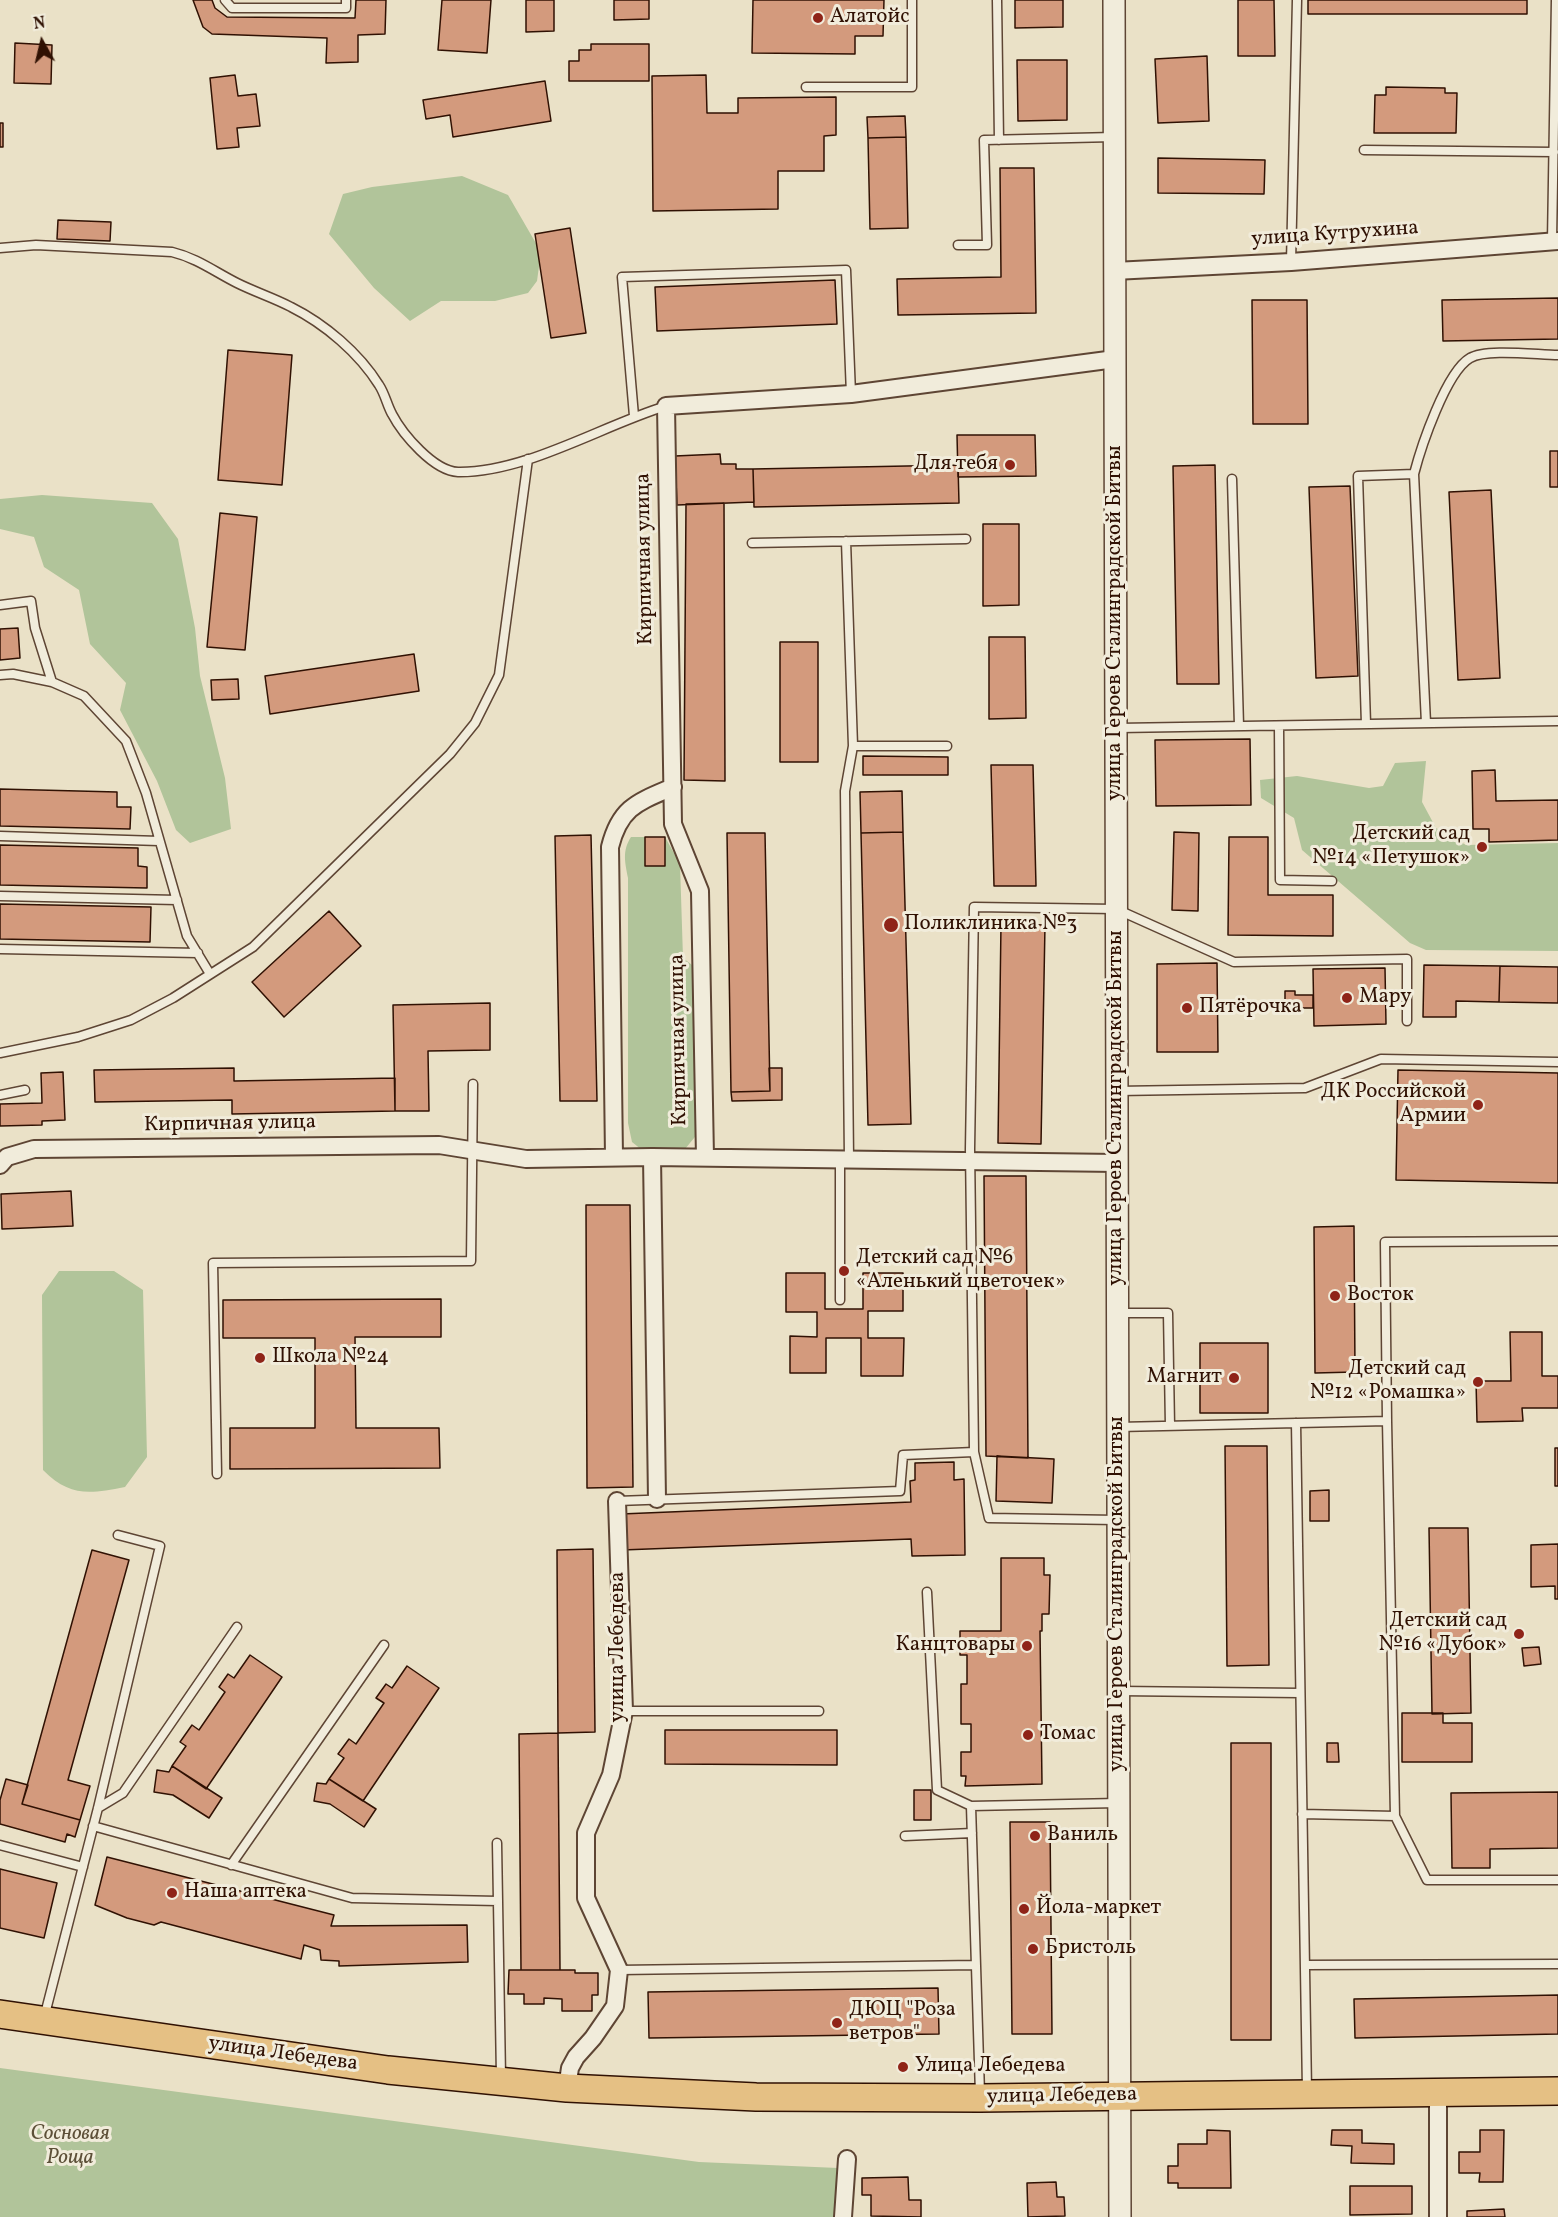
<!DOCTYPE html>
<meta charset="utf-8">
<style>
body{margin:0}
#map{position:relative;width:1558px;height:2217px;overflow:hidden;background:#eae1c7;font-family:Vollkorn,serif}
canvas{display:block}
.north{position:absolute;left:12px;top:12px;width:60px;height:60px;-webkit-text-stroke:4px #f1ecdb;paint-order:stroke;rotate:352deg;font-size:16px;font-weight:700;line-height:24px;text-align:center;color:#301103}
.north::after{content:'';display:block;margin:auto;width:21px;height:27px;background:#301103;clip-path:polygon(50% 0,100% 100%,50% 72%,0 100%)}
</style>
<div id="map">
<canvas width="1558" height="2217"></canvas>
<div class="north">N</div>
</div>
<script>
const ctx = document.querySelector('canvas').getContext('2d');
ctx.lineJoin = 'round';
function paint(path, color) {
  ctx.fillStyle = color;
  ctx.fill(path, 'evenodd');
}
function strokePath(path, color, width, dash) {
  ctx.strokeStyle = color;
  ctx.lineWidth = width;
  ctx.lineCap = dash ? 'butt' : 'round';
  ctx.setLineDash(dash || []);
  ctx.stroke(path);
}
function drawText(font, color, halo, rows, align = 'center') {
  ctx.font = font + ' Vollkorn,serif';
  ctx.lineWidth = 6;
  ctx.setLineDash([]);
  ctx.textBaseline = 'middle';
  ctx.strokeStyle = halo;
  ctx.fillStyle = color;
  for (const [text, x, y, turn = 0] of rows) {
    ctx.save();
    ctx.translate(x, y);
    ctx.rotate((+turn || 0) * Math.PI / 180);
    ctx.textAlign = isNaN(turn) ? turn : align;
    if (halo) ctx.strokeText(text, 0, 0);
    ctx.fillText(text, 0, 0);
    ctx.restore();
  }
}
const green = new Path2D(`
 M462,176L508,195L541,252L537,281L528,293L495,301H441L410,321L374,288L329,234L343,194L372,187Z
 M42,495L152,503L178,539L195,628L200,676L225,778L231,829L190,843L176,830L157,781L120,710L126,683L90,644L79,590L44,567L34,537L0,529V499Z
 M1426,761L1422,802L1436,828L1466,845L1558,843V951L1426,950L1410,943L1302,850L1294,818L1261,798L1260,780L1297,776L1369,788L1383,786L1395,763Z
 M631,837H645V866H665V837L680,864L683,958L696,968L699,1132L685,1149L642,1150L632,1142L628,1123V878C625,862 622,851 631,837Z
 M59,1271H114L143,1290L147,1457L125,1487C89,1494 70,1497 43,1470L42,1295Z
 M0,2068L699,2162L838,2168L834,2217H0Z`);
const building = new Path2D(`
 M193,0H212L215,8L227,17L355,18L356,0H386L385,34L358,35V62L326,63L327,38L212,34L203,27Z
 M442,0H491L487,53L438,50Z
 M526,0H554V31L526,32Z
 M614,0H649V19L614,20Z
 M753,0H884L883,36H855V54L752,53Z
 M1015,0H1063V27L1015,28Z
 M1238,0H1274L1275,56H1238Z
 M1308,0H1527V14H1308Z
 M15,43L52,45L51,84L14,83Z
 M591,44H649V81H569V61H579V50H591Z
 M1207,56L1209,121L1158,123L1155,59Z
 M1017,60H1067V120L1018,121Z
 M235,75L238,96L256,94L260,126L237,128L239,147L217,149L210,78Z
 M706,75L707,113H738V98L836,97V135L824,136V171H778V209L653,211L652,76Z
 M545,81L551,121L453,137L450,115L426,119L423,100Z
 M1386,87L1445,88V93H1457L1456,133H1374L1375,95H1386Z
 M905,116L906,137L868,138L867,117Z
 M0,123H3V147H0Z
 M906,137L908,228L870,229L868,138Z
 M1158,158L1265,160L1264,194L1158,193Z
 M1000,168H1034L1036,313L898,315L897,279L1001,277Z
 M58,220L111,222L110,241L57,239Z
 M570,228L586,333L551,338L535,234Z
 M835,280L837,324L657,331L655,287Z
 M1558,298V339L1443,341L1442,300Z
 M1252,300H1307L1308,424H1253Z
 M228,350L292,355L282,485L218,480Z
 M957,435H1035L1036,476L958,477Z
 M1550,451H1558V487H1550Z
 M720,454L721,464H736V469H753L754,502L677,505L675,456Z
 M958,465L959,503L754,507L753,469Z
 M1215,465L1219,684H1177L1173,466Z
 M1350,486L1358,676L1316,678L1309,487Z
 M1491,490L1500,678L1458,680L1449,492Z
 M724,503L725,781L684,780L686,504Z
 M220,513L257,517L245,650L207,647Z
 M983,524H1019V605L983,606Z
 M18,628L20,658L0,660V629Z
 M989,637H1025L1026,718L989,719Z
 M780,642H818V762H780Z
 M414,654L419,691L270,714L265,676Z
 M238,679L239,699L212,700L211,680Z
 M1250,739L1251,805L1156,806L1155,740Z
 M863,756L948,757V775H863Z
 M991,765H1033L1036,886H994Z
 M1495,770L1496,801L1558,800V840L1489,842V829H1473L1472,771Z
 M0,789L117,792V807H131L130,829L0,826Z
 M902,791L903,832L861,833L860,792Z
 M903,832L911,1124L868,1125L861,833Z
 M1174,832L1199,833L1198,911L1172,910Z
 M727,833H765L770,1091L731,1092Z
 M591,835L597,1101H560L555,836Z
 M645,837H665V866H645Z
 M1229,837H1268V895H1333V936L1228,935Z
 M0,845L138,848V866L147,867V888L0,885Z
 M0,904L151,907L150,942L0,939Z
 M329,911L361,946L284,1017L252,982Z
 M1001,924L1045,925L1041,1144L998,1143Z
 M1217,963L1218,1052H1157V964Z
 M1424,965L1500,966L1499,1002L1456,1001V1017H1423Z
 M1500,966L1558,967V1003L1499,1002Z
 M1385,968L1386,1024L1314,1026L1313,969Z
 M1285,991H1295V995H1313V1008H1285Z
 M490,1003V1050L428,1051L429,1111H395L393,1005Z
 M234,1068V1081L395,1078V1111L232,1114V1100L95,1102L94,1070Z
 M769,1068H782V1100L732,1101L731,1092L770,1091Z
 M1398,1070L1558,1073V1183L1396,1180Z
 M63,1072L65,1120L42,1121V1125L0,1126V1104L42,1103L41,1073Z
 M984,1176H1026L1028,1458L986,1456Z
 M71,1191L73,1226L2,1229L1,1194Z
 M586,1205H630L633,1487L587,1488Z
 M1354,1226L1355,1372L1315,1373L1314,1227Z
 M786,1273H825V1309H863V1273H903V1311H868V1338H904L903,1376H861V1338H826V1373H790V1336L817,1337V1312H786Z
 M441,1299V1337H355L356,1428H439L440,1468L230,1469V1428H315V1338H223V1300Z
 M1510,1332H1542V1376H1558V1408H1522L1523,1421L1477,1422L1476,1381H1511Z
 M1200,1343H1268V1413H1200Z
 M1225,1446H1267L1269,1665L1227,1666Z
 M1555,1448H1558V1486H1555Z
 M997,1456L1054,1459L1052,1503L996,1501Z
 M954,1462V1480L964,1479L965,1555L912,1556L911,1539L622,1550L621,1514L911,1502L910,1481L915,1480V1463Z
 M1329,1490V1521H1310V1491Z
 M1429,1528H1468L1471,1713L1432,1714Z
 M1558,1544V1599H1555V1586L1531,1587V1545Z
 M593,1549L595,1732L558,1733L557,1550Z
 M92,1550L129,1560L68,1780L90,1786L80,1820L22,1804Z
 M1001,1558H1044V1575H1050L1049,1614H1042V1631H1040L1042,1784L965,1786L966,1776H961V1752H971V1724H961V1684H967V1655H960V1631H1001Z
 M1539,1647L1541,1664L1524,1666L1522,1648Z
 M250,1655L282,1677L206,1789L172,1766L186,1746L180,1742L192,1725L199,1730L225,1692L219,1687L228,1674L234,1678Z
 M407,1666L439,1688L363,1801L329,1779L344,1758L338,1754L349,1739L356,1744L384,1703L376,1698L386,1684L392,1688Z
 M1402,1713H1443V1723H1472V1762H1402Z
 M665,1730H837V1765L665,1764Z
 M558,1733L560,1970H521L519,1734Z
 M1231,1743H1271V2040H1231Z
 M1327,1743H1338L1339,1762H1327Z
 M172,1766L222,1798L209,1818L173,1795L154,1792L157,1770L169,1772Z
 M6,1779L28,1785L22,1804L80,1820L75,1837L67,1834L65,1842L0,1824V1800Z
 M329,1779L376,1809L364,1827L330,1804L314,1801L317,1783L326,1784Z
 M914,1790H931V1820H914Z
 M1558,1792V1848L1490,1849V1868H1452L1451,1793Z
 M1010,1822H1050L1052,2034H1012Z
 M107,1857L334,1915L331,1926L467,1925L468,1962L339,1966V1961L321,1960L320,1950L304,1945L301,1959L161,1922L154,1925L127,1918L95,1905Z
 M0,1869L57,1883L44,1938L0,1928Z
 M509,1970H575V1973H598V1995H592V2011H562V1999L544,1998V2004H524V1994H508Z
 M938,1988L939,2034L649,2038L648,1992Z
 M1558,1995V2034L1355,2038L1354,1999Z
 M1207,2130L1230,2131L1231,2188H1178V2183H1168V2166H1178V2144H1207Z
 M1332,2130H1362V2143L1394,2144V2164L1351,2163L1352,2146L1331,2145Z
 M1480,2130H1504L1503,2182H1479L1480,2173H1459V2152H1480Z
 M908,2177L909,2200H921V2217L871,2216V2195H862V2178Z
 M1056,2182L1057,2197H1064L1065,2216L1028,2217L1027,2183Z
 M1350,2186H1412V2214L1350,2215Z
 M1504,2209L1505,2217H1467V2211Z`);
const service = new Path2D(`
 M225,0L232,8H346V0
 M997,0L999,140
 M806,87H912V0
 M1364,150L1554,152
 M1552,241L1556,0
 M958,245H987L984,140L1114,137
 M0,248L36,245L172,252C197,258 215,272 237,283C255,292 274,298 291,307C325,324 359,353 379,385C385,394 387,405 392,414C403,435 434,471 458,472C525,473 601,426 666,406
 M1291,262L1297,0
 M634,416L622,277L846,270L851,394
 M1232,479L1239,726
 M846,541L853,746L845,791L849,1159
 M752,543L966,539
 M0,605L31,601L35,628L52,682L84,696L126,741L146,793L187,936L210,974
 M0,675L13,674L52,682
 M1426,723L1414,474C1421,447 1446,372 1470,358C1486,348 1538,355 1558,355
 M1366,724L1358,476L1414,474
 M1279,726L1280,880L1332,881
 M1118,728L1558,721
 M853,746H947
 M0,836L159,841
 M0,896L177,900
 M0,949L198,953
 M0,1053L78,1037L131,1020L173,998L253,947L450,754L475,723L499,675L528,459
 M1117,1091L1305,1088L1381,1059L1558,1062
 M0,1095L25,1090
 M840,1159V1300
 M1118,1313H1168L1170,1426
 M1387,1421L1395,1816L1427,1880H1558
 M1296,1423L1307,2090
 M1118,1427L1387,1421L1385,1242L1558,1241
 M974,1452L970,1149L974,907L1116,909L1234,962L1407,959V1021
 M217,1474L213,1263L471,1261L473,1084
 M617,1501L900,1491L903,1455L974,1452L989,1518L1117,1520
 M927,1592L937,1790L971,1806L1118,1803
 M1119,1691L1300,1693
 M624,1711H819
 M971,1806L980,2094
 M98,1808L123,1793L237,1627
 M1302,1814L1395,1816
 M93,1826L352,1898L498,1901
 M905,1836L972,1833
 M497,1843L501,2077
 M0,1845L83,1867
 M231,1865L384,1645
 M1305,1965L1558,1964
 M619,1970L976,1965
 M44,2018L98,1808L160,1546L118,1535`);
const minor = new Path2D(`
 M1114,271L1291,262L1558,241
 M614,1157L610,847C620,807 638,802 673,787
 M652,1157L657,1499
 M705,1157L700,891L673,824L666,406L851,394L1115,359
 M0,1165L7,1157L34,1149L439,1145L526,1159L652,1157L1117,1163
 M567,2088L570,2068L576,2057L593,2038L615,2006L619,1970L586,1898V1833L611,1775L624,1711L617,1501
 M1438,2092V2217
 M843,2217L847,2159`);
const tertiary = new Path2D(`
 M1114,0L1120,2217`);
const primary = new Path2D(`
 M0,2014L388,2070L567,2088L756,2097L980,2098L1558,2091`);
const markers = [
 [818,18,6,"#8f2418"],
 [1010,465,6,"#8f2418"],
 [1482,847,6,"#8f2418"],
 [891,925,8,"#8f2418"],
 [1347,998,6,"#8f2418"],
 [1187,1008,6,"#8f2418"],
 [1478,1105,6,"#8f2418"],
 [844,1271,6,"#8f2418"],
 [1335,1296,6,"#8f2418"],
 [260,1358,6,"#8f2418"],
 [1234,1378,6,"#8f2418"],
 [1478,1382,6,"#8f2418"],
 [1519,1634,6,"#8f2418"],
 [1027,1646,6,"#8f2418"],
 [1028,1735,6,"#8f2418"],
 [1035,1836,6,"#8f2418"],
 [172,1893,6,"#8f2418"],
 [1024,1909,6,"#8f2418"],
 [1033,1949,6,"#8f2418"],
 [837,2023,6,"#8f2418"],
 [903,2067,6,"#8f2418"]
];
const poiNames = [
 ["Алатойс",830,18],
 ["Для тебя",998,465,"right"],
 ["Детский сад",1470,835,"right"],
 ["№14 «Петушок»",1470,859,"right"],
 ["Поликлиника №3",904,925],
 ["Мару",1359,998],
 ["Пятёрочка",1199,1008],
 ["ДК Российской",1466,1093,"right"],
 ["Армии",1466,1117,"right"],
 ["Детский сад №6",856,1259],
 ["«Аленький цветочек»",856,1283],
 ["Восток",1347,1296],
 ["Школа №24",272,1358],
 ["Детский сад",1466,1370,"right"],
 ["№12 «Ромашка»",1466,1394,"right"],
 ["Магнит",1222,1378,"right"],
 ["Детский сад",1507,1622,"right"],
 ["№16 «Дубок»",1507,1646,"right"],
 ["Канцтовары",1015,1646,"right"],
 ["Томас",1040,1735],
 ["Ваниль",1047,1836],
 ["Наша аптека",184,1893],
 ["Йола-маркет",1036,1909],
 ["Бристоль",1045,1949],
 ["ДЮЦ \"Роза",849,2011],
 ["ветров\"",849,2035],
 ["Улица Лебедева",915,2067]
];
const streetNames = [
 ["улица Кутрухина",1335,235,-4],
 ["Кирпичная улица",646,559,-91],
 ["улица Героев Сталинградской Битвы",1116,623,-90],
 ["Кирпичная улица",680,1040,-91],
 ["улица Героев Сталинградской Битвы",1117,1108,-90],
 ["Кирпичная улица",230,1125,-1],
 ["улица Героев Сталинградской Битвы",1118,1594,-90],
 ["улица Лебедева",619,1647,-90],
 ["улица Лебедева",283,2055,8],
 ["улица Лебедева",1062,2097,-1]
];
const parkNames = [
 ["Сосновая",70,2135],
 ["Роща",70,2159]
];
paint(green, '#b1c49a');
paint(building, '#d39a7d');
strokePath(building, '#301103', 1.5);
strokePath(service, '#5e4534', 11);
strokePath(minor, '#5e4534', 20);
strokePath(tertiary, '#5e4534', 24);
strokePath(primary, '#301103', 30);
strokePath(service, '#f1ecdb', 8);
strokePath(minor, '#f1ecdb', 16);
strokePath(tertiary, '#f1ecdb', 21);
strokePath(primary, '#e5c084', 27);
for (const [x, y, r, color] of markers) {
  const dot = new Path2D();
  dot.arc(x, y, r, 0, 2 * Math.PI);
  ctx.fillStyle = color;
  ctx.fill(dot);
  strokePath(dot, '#f1ecdb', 2);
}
drawText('21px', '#301103', '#f1ecdb', poiNames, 'left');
drawText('21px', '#301103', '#f1ecdb', streetNames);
drawText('italic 21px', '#5d5038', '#f1ecdb', parkNames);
</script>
